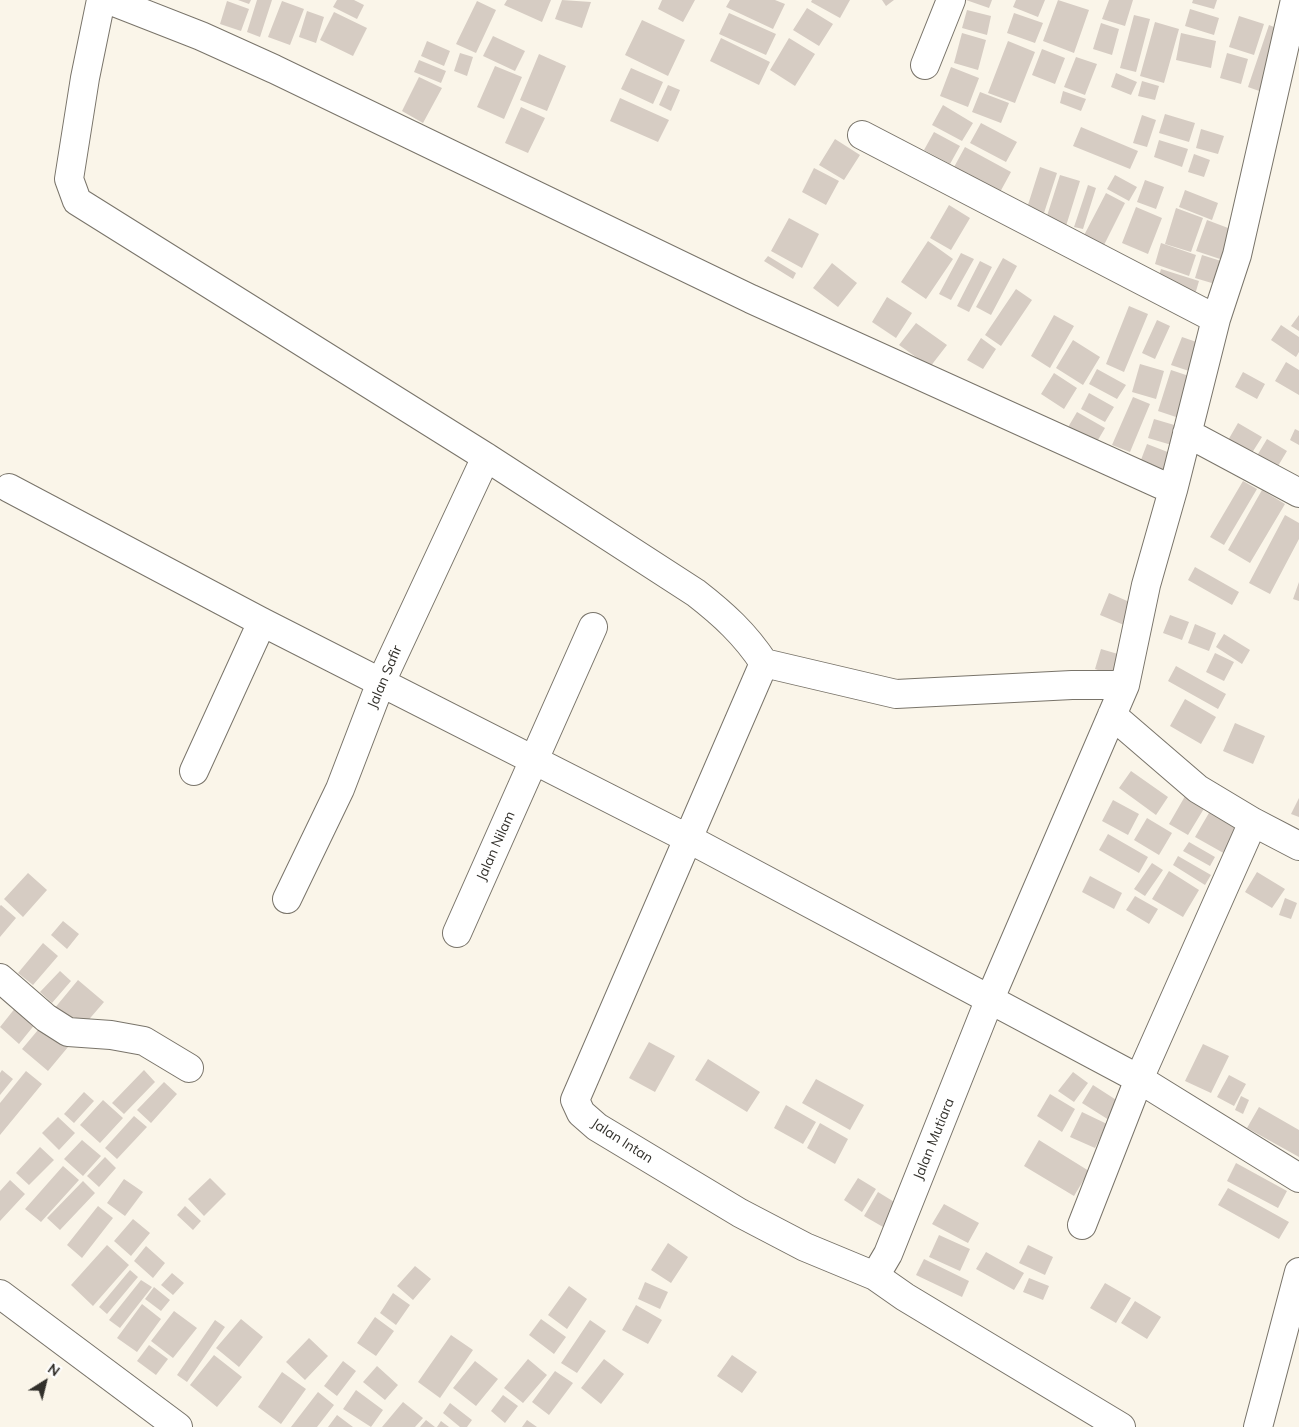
<!DOCTYPE html>
<style>
body{margin:0}
#map{position:relative;width:1299px;height:1427px;overflow:hidden;background:#faf5e9;font-family:Mulish,sans-serif}
canvas{display:block}
.north{position:absolute;left:20px;top:1357px;width:50px;height:50px;-webkit-text-stroke:4px #fff;paint-order:stroke;rotate:36deg;font-size:14px;font-weight:700;line-height:20px;text-align:center;color:#32302b}
.north::after{content:'';display:block;margin:auto;width:18px;height:22px;background:#32302b;clip-path:polygon(50% 0,100% 100%,50% 72%,0 100%)}
</style>
<div id="map">
<canvas width="1299" height="1427"></canvas>
<div class="north">N</div>
</div>
<script>
const ctx = document.querySelector('canvas').getContext('2d');
ctx.lineJoin = 'round';
function paint(path, color) {
  ctx.fillStyle = color;
  ctx.fill(path, 'evenodd');
}
function strokePath(path, color, width, dash) {
  ctx.strokeStyle = color;
  ctx.lineWidth = width;
  ctx.lineCap = dash ? 'butt' : 'round';
  ctx.setLineDash(dash || []);
  ctx.stroke(path);
}
function drawText(font, color, halo, rows, align = 'center') {
  ctx.font = font + ' Mulish,sans-serif';
  ctx.lineWidth = 4;
  ctx.setLineDash([]);
  ctx.textBaseline = 'middle';
  ctx.strokeStyle = halo;
  ctx.fillStyle = color;
  for (const [text, x, y, turn = 0] of rows) {
    ctx.save();
    ctx.translate(x, y);
    ctx.rotate((+turn || 0) * Math.PI / 180);
    ctx.textAlign = isNaN(turn) ? turn : align;
    if (halo) ctx.strokeText(text, 0, 0);
    ctx.fillText(text, 0, 0);
    ctx.restore();
  }
}
const building = new Path2D(`
 M238,0H251L249,4Z
 M257,0H272L260,37L247,32Z
 M337,0H354L364,5L357,19L333,7Z
 M507,0H551L542,22L504,5Z
 M562,0L591,2L582,28L555,19Z
 M662,0H695L683,22L658,9Z
 M730,0H775L785,4L773,29L726,7Z
 M812,0H850L840,18L811,2Z
 M882,0H894L886,6Z
 M966,0H992L989,8Z
 M1016,0H1045L1038,17L1013,7Z
 M1058,0L1089,10L1074,53L1043,41Z
 M1109,0H1133L1125,26L1102,19Z
 M1193,0H1217L1214,9L1192,3Z
 M227,1L249,9L241,31L220,24Z
 M282,1L304,9L290,45L268,37Z
 M477,1L496,10L476,53L456,44Z
 M807,8L833,24L819,46L793,30Z
 M1190,9L1219,18L1214,35L1185,26Z
 M967,10L991,16L987,35L962,28Z
 M307,11L324,17L316,43L299,37Z
 M334,12L367,28L353,56L320,40Z
 M729,13L776,34L766,55L719,34Z
 M1014,13L1043,23L1035,43L1007,33Z
 M1134,15L1150,19L1136,72L1120,68Z
 M1239,16L1264,24L1254,55L1229,47Z
 M642,20L685,40L668,76L625,55Z
 M1155,22L1179,29L1164,83L1140,76Z
 M1101,23L1119,29L1112,55L1093,49Z
 M1269,25L1284,31L1262,92L1248,87Z
 M962,33L986,40L978,70L954,63Z
 M1181,33L1216,41L1211,68L1176,60Z
 M493,36L525,51L515,71L483,56Z
 M721,38L770,62L759,85L710,61Z
 M789,38L815,54L795,86L770,70Z
 M427,41L450,51L444,66L421,56Z
 M1008,41L1035,52L1015,103L988,93Z
 M1042,49L1065,58L1055,84L1032,75Z
 M460,53L473,57L467,76L454,71Z
 M1227,53L1248,59L1241,84L1220,78Z
 M539,54L566,66L547,111L520,100Z
 M1076,57L1097,64L1085,95L1064,87Z
 M419,60L446,71L441,83L414,72Z
 M495,66L522,77L504,119L477,107Z
 M951,67L979,78L968,107L940,96Z
 M631,68L663,82L653,104L621,89Z
 M1116,73L1137,82L1131,95L1111,87Z
 M419,77L442,88L423,123L402,111Z
 M1142,81L1159,86L1155,100L1138,96Z
 M668,85L680,90L671,111L659,105Z
 M1063,91L1086,99L1081,111L1060,103Z
 M980,92L1009,103L1001,123L972,112Z
 M620,98L669,120L658,142L610,121Z
 M943,105L973,123L962,141L932,125Z
 M521,107L545,118L528,153L505,143Z
 M1165,114L1195,123L1189,142L1159,133Z
 M1142,115L1156,120L1147,147L1133,143Z
 M981,123L1017,142L1006,162L970,143Z
 M1081,127L1138,151L1130,169L1073,146Z
 M1201,129L1224,136L1218,154L1196,148Z
 M934,132L960,146L950,164L924,150Z
 M835,139L860,155L844,180L819,165Z
 M1159,140L1188,149L1182,167L1154,157Z
 M965,147L1011,172L999,194L953,169Z
 M1194,154L1210,160L1204,177L1188,172Z
 M1040,167L1057,173L1044,213L1027,208Z
 M814,168L839,181L826,205L802,192Z
 M1060,175L1080,181L1066,226L1046,219Z
 M1115,175L1137,187L1129,201L1107,189Z
 M1145,180L1164,187L1156,209L1137,202Z
 M1088,185L1096,188L1083,229L1074,227Z
 M1185,190L1218,203L1212,220L1179,207Z
 M1106,193L1125,203L1100,253L1080,243Z
 M949,205L970,218L951,250L930,238Z
 M1136,207L1162,218L1148,254L1122,243Z
 M1176,208L1203,218L1191,252L1165,244Z
 M789,218L819,234L802,268L771,251Z
 M1207,220L1236,231L1226,261L1196,251Z
 M928,241L953,259L926,299L901,282Z
 M1161,243L1196,255L1189,276L1155,264Z
 M961,253L974,259L951,300L939,294Z
 M1202,255L1221,261L1215,284L1195,278Z
 M768,256L796,273L793,279L764,261Z
 M1003,258L1017,266L991,315L976,307Z
 M980,261L992,267L969,312L957,306Z
 M832,263L857,283L838,307L813,288Z
 M1161,269L1199,281L1194,298L1156,286Z
 M1016,289L1032,300L1001,346L985,335Z
 M887,297L912,313L896,338L872,322Z
 M1129,306L1148,314L1124,372L1106,364Z
 M1054,315L1074,326L1050,368L1031,356Z
 M1299,315V331L1291,326Z
 M1157,320L1170,326L1155,359L1142,353Z
 M916,323L947,345L930,367L899,345Z
 M1281,325L1299,337V352L1296,357L1271,340Z
 M1182,337L1208,346L1198,374L1171,365Z
 M981,338L996,349L983,369L967,360Z
 M1073,340L1100,357L1083,385L1056,368Z
 M1286,362L1299,370V395L1275,381Z
 M1140,364L1164,371L1156,399L1132,392Z
 M1097,369L1126,385L1117,399L1089,384Z
 M1171,370L1195,378L1182,419L1158,411Z
 M1243,372L1265,384L1257,399L1235,387Z
 M1054,373L1077,388L1064,409L1041,394Z
 M1089,393L1114,407L1105,422L1081,409Z
 M1133,397L1150,404L1130,452L1112,445Z
 M1077,412L1105,428L1095,445L1067,429Z
 M1154,419L1181,427L1175,446L1148,438Z
 M1238,423L1262,437L1250,456L1227,442Z
 M1295,429L1299,431V445L1290,440Z
 M1267,439L1287,451L1275,471L1255,459Z
 M1147,444L1178,456L1169,477L1139,465Z
 M1243,481L1257,489L1224,545L1210,537Z
 M1262,490L1285,504L1250,563L1228,550Z
 M1285,515L1299,523V539L1270,594L1249,583Z
 M1195,567L1239,592L1232,605L1188,580Z
 M1299,582V601L1293,599Z
 M1109,593L1134,604L1124,625L1100,615Z
 M1170,615L1189,622L1182,640L1163,633Z
 M1195,624L1216,633L1209,651L1188,643Z
 M1224,634L1250,650L1242,664L1216,647Z
 M1101,649L1128,657L1121,678L1095,669Z
 M1215,653L1234,662L1224,681L1206,672Z
 M1176,666L1226,694L1218,709L1168,681Z
 M1185,699L1216,717L1201,744L1170,726Z
 M1235,723L1265,736L1253,764L1223,751Z
 M1131,771L1168,797L1156,815L1119,788Z
 M1188,791L1208,802L1188,835L1169,824Z
 M1299,798V817L1291,814Z
 M1113,800L1139,814L1128,835L1102,821Z
 M1213,806L1245,824L1227,855L1195,837Z
 M1147,818L1172,833L1159,855L1134,840Z
 M1108,834L1148,857L1139,873L1099,850Z
 M1189,842L1215,857L1210,866L1183,851Z
 M1178,856L1211,875L1205,885L1173,865Z
 M1152,863L1163,870L1145,896L1134,889Z
 M1169,871L1199,890L1183,917L1152,899Z
 M1257,872L1285,889L1272,908L1245,892Z
 M28,873L47,890L23,917L4,899Z
 M1090,876L1122,893L1114,909L1082,892Z
 M1135,896L1158,909L1149,924L1126,910Z
 M1285,898L1297,903L1291,919L1279,915Z
 M1,905L16,918L0,937V906Z
 M63,921L79,934L67,949L51,935Z
 M43,943L58,956L33,985L18,973Z
 M60,971L71,981L52,1003L40,992Z
 M78,980L104,1002L79,1031L54,1009Z
 M20,1002L40,1018L19,1044L0,1027Z
 M43,1024L68,1047L48,1071L22,1049Z
 M649,1042L675,1056L655,1092L629,1078Z
 M1203,1044L1229,1056L1211,1093L1185,1081Z
 M708,1059L760,1092L747,1112L695,1080Z
 M2,1070L13,1079L0,1095V1073Z
 M144,1070L155,1082L124,1114L112,1103Z
 M26,1071L42,1084L0,1135V1103Z
 M1073,1072L1088,1083L1074,1102L1058,1091Z
 M1229,1075L1246,1084L1234,1106L1217,1097Z
 M816,1079L864,1105L850,1130L802,1103Z
 M164,1082L177,1094L151,1123L137,1110Z
 M1093,1085L1121,1103L1109,1120L1082,1103Z
 M84,1092L94,1101L74,1123L64,1114Z
 M1050,1094L1075,1109L1062,1132L1037,1116Z
 M1241,1096L1249,1100L1243,1114L1235,1110Z
 M103,1100L123,1118L100,1143L80,1125Z
 M786,1105L816,1122L803,1144L774,1128Z
 M1259,1107L1299,1130V1157L1247,1128Z
 M1082,1112L1107,1124L1095,1148L1070,1137Z
 M134,1116L147,1127L117,1159L105,1148Z
 M58,1117L75,1133L59,1150L42,1133Z
 M820,1123L848,1139L835,1164L807,1148Z
 M82,1140L101,1156L83,1176L64,1159Z
 M1039,1140L1089,1171L1074,1196L1024,1166Z
 M40,1147L54,1160L29,1185L16,1173Z
 M105,1157L116,1168L99,1187L87,1176Z
 M1236,1163L1287,1191L1278,1208L1227,1181Z
 M63,1166L79,1180L41,1222L25,1209Z
 M210,1178L226,1194L204,1216L188,1199Z
 M858,1178L876,1189L862,1212L844,1200Z
 M124,1179L143,1192L125,1216L107,1203Z
 M10,1180L25,1194L0,1221V1191Z
 M83,1181L95,1193L60,1230L47,1218Z
 M1228,1188L1289,1222L1279,1239L1218,1205Z
 M878,1192L904,1208L890,1231L864,1216Z
 M944,1204L979,1223L968,1243L932,1224Z
 M98,1206L113,1218L82,1258L67,1245Z
 M185,1206L201,1221L193,1230L177,1215Z
 M133,1219L150,1233L131,1256L114,1241Z
 M939,1235L970,1249L960,1271L929,1257Z
 M668,1243L688,1257L671,1283L651,1270Z
 M107,1245L129,1265L93,1306L71,1285Z
 M1028,1245L1053,1257L1045,1275L1019,1263Z
 M146,1246L165,1263L153,1278L134,1261Z
 M986,1252L1024,1273L1014,1290L976,1269Z
 M924,1259L969,1281L962,1297L916,1275Z
 M415,1266L431,1279L413,1300L397,1286Z
 M130,1270L138,1277L107,1314L99,1307Z
 M172,1273L184,1283L173,1295L161,1285Z
 M1029,1278L1049,1286L1043,1300L1023,1292Z
 M141,1280L152,1287L120,1328L109,1320Z
 M645,1282L668,1292L660,1309L638,1299Z
 M1105,1283L1131,1298L1116,1323L1090,1308Z
 M569,1286L587,1299L567,1329L548,1315Z
 M154,1287L170,1300L161,1311L145,1299Z
 M393,1293L410,1305L396,1325L380,1313Z
 M1135,1301L1161,1317L1147,1339L1121,1323Z
 M142,1304L161,1319L137,1352L117,1338Z
 M636,1305L662,1320L648,1344L622,1330Z
 M174,1311L197,1328L173,1358L151,1341Z
 M375,1317L394,1331L376,1356L357,1343Z
 M241,1319L263,1337L239,1367L216,1348Z
 M541,1319L566,1337L554,1354L529,1335Z
 M215,1320L225,1327L187,1382L177,1375Z
 M590,1320L606,1331L577,1373L561,1363Z
 M451,1335L473,1350L440,1398L418,1382Z
 M309,1338L328,1356L305,1380L286,1362Z
 M149,1345L168,1359L156,1375L137,1361Z
 M214,1355L242,1377L217,1407L190,1385Z
 M732,1355L757,1372L742,1393L717,1376Z
 M528,1359L547,1375L523,1403L504,1388Z
 M604,1359L624,1374L601,1404L581,1388Z
 M343,1361L356,1371L337,1396L324,1386Z
 M475,1361L498,1379L476,1406L453,1388Z
 M377,1366L398,1385L385,1400L363,1382Z
 M555,1371L573,1383L549,1415L532,1402Z
 M282,1372L306,1389L281,1424L258,1407Z
 M356,1390L383,1410L371,1427L343,1409Z
 M318,1392L334,1405L317,1427H291Z
 M503,1395L518,1406L505,1423L491,1411Z
 M403,1402L423,1418L415,1427H382Z
 M450,1403L472,1420L467,1427H460L443,1413Z
 M337,1415L353,1427H328Z
 M426,1420L435,1427H420Z
 M527,1420L537,1427H522Z
 M441,1421L449,1427H437Z`);
const minor = new Path2D(`
 M101,0L85,78L69,179L77,201L486,457L696,593C723,614 745,634 764,663L575,1100L581,1113L597,1127L740,1213L805,1247L875,1276L905,1297L1121,1427
 M109,0L201,36L274,69L751,299L1173,490
 M925,65L951,0
 M862,135L1216,319
 M1187,433L1299,493
 M9,488L262,622L689,839L1139,1079L1299,1178
 M764,663L896,694L1072,685H1125
 M1112,715L1198,789L1253,822L1299,846
 M194,771L262,622
 M287,899L340,789L381,682L486,457
 M457,933L593,627
 M0,978L46,1018L68,1032L111,1035L144,1041L189,1068
 M1082,1225L1139,1079L1253,822
 M875,1276L888,1254L989,1001L1125,685L1146,585L1173,490L1216,319L1237,255L1295,0
 M0,1294L178,1427
 M1258,1427L1299,1272`);
const streetNames = [
 ["Jalan Safir",385,677,-67],
 ["Jalan Nilam",496,846,-66],
 ["Jalan Mutiara",934,1139,-68],
 ["Jalan Intan",622,1141,33]
];
paint(building, '#d6ccc3');
strokePath(minor, '#79746a', 30);
strokePath(minor, '#fff', 28);
drawText('14px', '#32302b', '#fff', streetNames);
</script>
